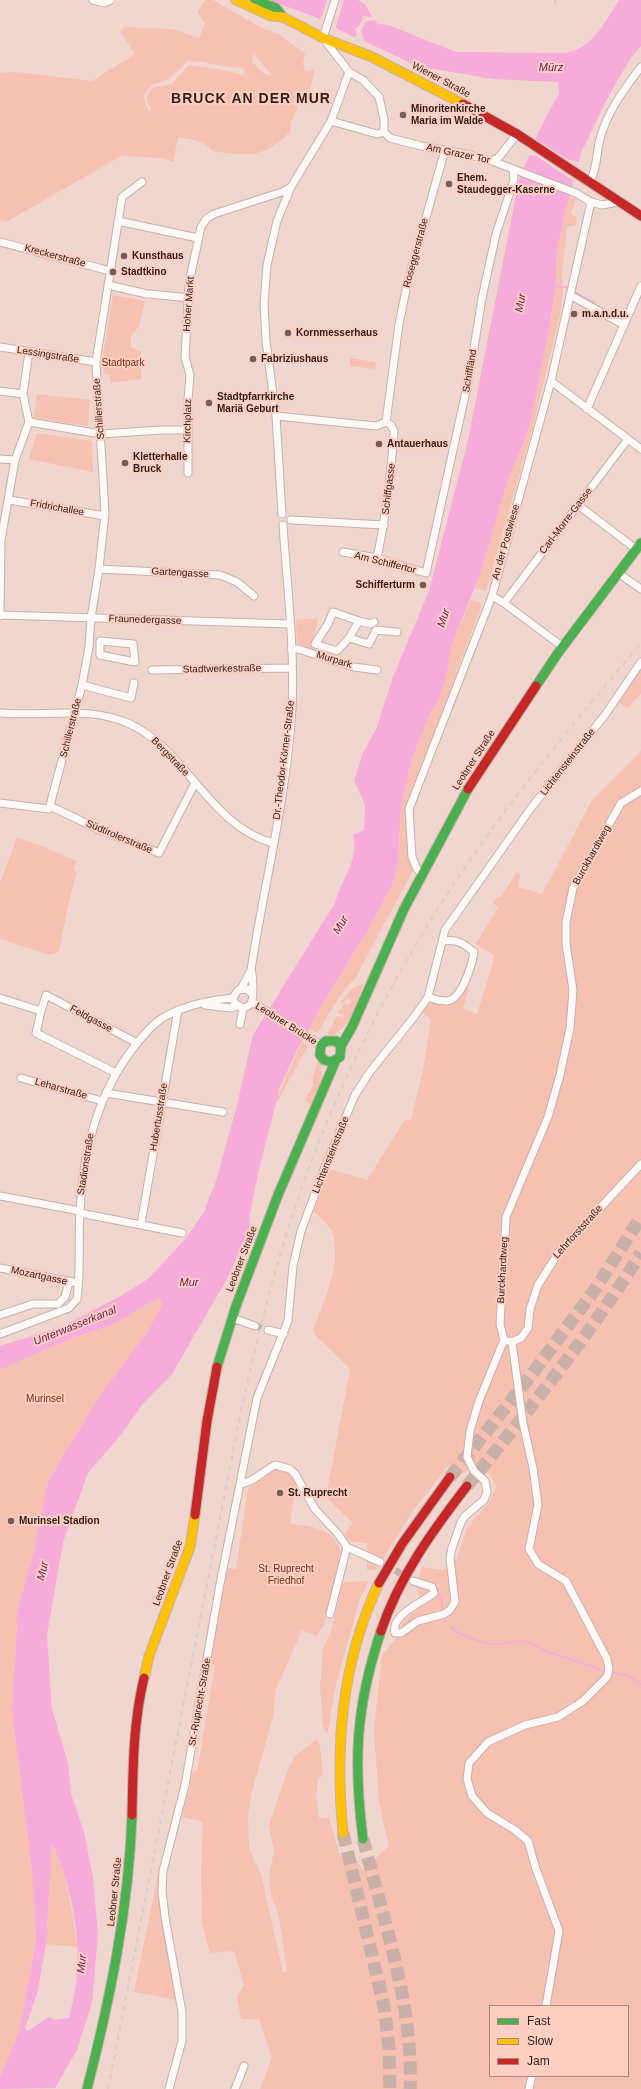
<!DOCTYPE html>
<meta charset="utf-8">
<style>
body{margin:0}
#map{position:relative;width:641px;height:2089px;overflow:hidden;background:#f0d6ce;font-family:Arial,sans-serif}
canvas{display:block}
.legend{position:absolute;left:489px;top:2005px;width:140px;height:72px;box-sizing:border-box;background:#fdcfc1;border:1px solid #aa887e;margin:0;padding:5px 7px;list-style:none;font-size:12px;color:#2e1e19}
.legend li{display:flex;align-items:center;gap:8px;height:20px}
.legend b{width:20px;border:1px solid #aa887e}
</style>
<div id="map">
<canvas width="641" height="2089"></canvas>
<ul class="legend">
<li><b style="height:5px;background:#4caf50"></b>Fast</li>
<li><b style="height:5px;background:#ffc107"></b>Slow</li>
<li><b style="height:5px;background:#c62828"></b>Jam</li>
</ul>
</div>
<script>
const ctx = document.querySelector('canvas').getContext('2d');
ctx.lineJoin = 'round';
function paint(path, color) {
  ctx.fillStyle = color;
  ctx.fill(path, 'evenodd');
}
function strokePath(path, color, width, dash) {
  ctx.strokeStyle = color;
  ctx.lineWidth = width;
  ctx.lineCap = dash ? 'butt' : 'round';
  ctx.setLineDash(dash || []);
  ctx.stroke(path);
}
function drawText(font, color, halo, rows, align = 'center') {
  ctx.font = font + ' Arial,sans-serif';
  ctx.lineWidth = 4;
  ctx.setLineDash([]);
  ctx.textBaseline = 'middle';
  ctx.strokeStyle = halo;
  ctx.fillStyle = color;
  for (const [text, x, y, turn = 0] of rows) {
    ctx.save();
    ctx.translate(x, y);
    ctx.rotate((+turn || 0) * Math.PI / 180);
    ctx.textAlign = isNaN(turn) ? turn : align;
    if (halo) ctx.strokeText(text, 0, 0);
    ctx.fillText(text, 0, 0);
    ctx.restore();
  }
}
const green = new Path2D(`
 M205,0H213L262,28L280,35L305,53L303,64L305,72L314,70L310,91L302,90L299,99L295,98L293,103L298,108L291,122L290,132C262,159 248,156 212,151C206,141 190,139 178,137L173,162L163,158L121,156L6,222L0,220V73L16,72L92,81L135,54L120,31L124,27L172,29L199,38L205,24L198,12ZM253,53L272,75L264,74L252,62ZM188,61C202,61 215,65 229,67C234,68 238,67 244,69V75L257,81L231,71L189,65L172,84L152,88L147,95L148,104L151,108L149,113L143,96L152,85L169,79Z
 M569,197L576,199L571,214L577,218L575,225L567,227L562,274L563,292L560,315L533,427L486,591L475,588L508,480L526,436L531,420L551,319L556,280L557,250Z
 M113,295L145,301L139,326L131,337V347L141,352V379L111,383L109,374L105,375L102,361Z
 M350,358L376,362L375,369L350,366Z
 M37,394L90,400L88,426L34,418Z
 M37,433L92,441L93,472L29,459Z
 M471,599L482,604L407,807L406,824L412,872L356,977C340,993 329,1013 318,1033L308,1029L367,932L392,885L398,863L401,806L411,761L431,711L438,702L446,678L451,646Z
 M318,618L311,650L297,643L296,620Z
 M641,664V694L627,708L617,701Z
 M641,751V2089H260L272,2058L259,2019H241L237,1997L244,1985L234,1951L210,1953L202,1923L201,1874L203,1822L182,1817L193,1771H197L215,1665L210,1663L226,1568L236,1569L248,1489L276,1467C289,1471 295,1476 297,1491L294,1497L290,1524C312,1527 335,1527 341,1553L331,1601L324,1624L317,1636L302,1630L276,1689L273,1717L252,1791L248,1816L249,1848L261,1874L283,1972H287L279,1916L271,1895L269,1878L274,1850L269,1825L289,1767L295,1756L317,1739L320,1747L323,1775L318,1779L316,1798L319,1818H329L340,1856L352,1853L363,1870L389,1846L379,1803L374,1730L382,1655L395,1640L405,1619L422,1606L416,1586L422,1567L443,1570L457,1559L467,1527L487,1505L497,1486L487,1471L478,1464L458,1476L448,1466L412,1512L376,1570H367V1543L346,1541L345,1533L353,1523L326,1497L350,1369L316,1336L313,1330C324,1301 343,1263 332,1232C329,1224 319,1217 313,1211L329,1169L367,1180L405,1120H411L423,1070L431,1020L422,1012L429,1004H445L467,987L469,989L463,1008L477,1014L493,963V954L476,944L498,907L493,903L498,896L500,898L517,872L520,874L518,887L542,894L592,800ZM490,2006H628V2076H490Z
 M17,838L32,842L76,861L74,868L77,873C68,898 65,925 59,951L50,955L0,939V883Z
 M361,984L363,985C356,1005 351,1028 329,1037L328,1033L337,1016L343,1018L344,1016L337,1012L345,1004H350L351,1001L347,998L345,1002H340L351,990Z
 M302,1041L308,1046L278,1101H276Z
 M318,1060C327,1070 319,1096 310,1105L305,1100L313,1086V1079L310,1076H313Z
 M160,1297L162,1304L148,1331L98,1398L48,1481L33,1555L18,1607L12,1711L33,1879L36,1940L19,2032L0,2078V1370L72,1338L112,1325Z
 M369,1581L360,1599L335,1688L327,1735L323,1725L320,1687L323,1648L331,1631L343,1582Z
 M52,1841C67,1876 73,1910 77,1947L46,1944Z
 M160,1873V1914L163,1919L178,2000L134,1992L158,1875Z`);
const water = new Path2D(`
 M269,0H358L365,4L372,17L362,16L363,19L357,28H355L357,36L353,37L315,17Z
 M619,0H641V46L630,59L606,101L581,153L567,205L557,250L556,280L551,319L531,420L526,436L508,480L479,577L451,646L446,678L438,702L431,711L411,761L401,806L398,863L392,885L367,932L322,1005L297,1050L280,1087L259,1169L250,1214V1228L227,1279L172,1374L142,1405L119,1437L88,1473L63,1542L47,1635L52,1709L68,1763L71,1794L84,1832L93,1878L98,1934L92,2002L77,2050L55,2088L0,2089V2078L19,2032L36,1940L33,1879L12,1711L18,1607L33,1555L48,1481L98,1398L148,1331L162,1304L160,1297L112,1325L72,1338L0,1370V1346L63,1326L117,1298L148,1279L186,1238L204,1212L217,1178L236,1109L253,1035L335,903C341,880 360,859 353,835L364,830L365,805L354,781L363,753L377,727L393,677L429,591L468,440L519,180L538,133L559,93L558,82L492,79L417,66L364,41L361,31L366,21L374,20L378,24L388,25L456,52L566,53C593,49 605,21 619,0ZM52,1842C71,1886 82,1936 76,1984C75,1996 71,2007 69,2018L54,2020L49,2017L27,2031L25,2028L37,1994L46,1944Z`);
const pier = new Path2D(`
 M327,0H344L336,26L337,30L318,21L321,18Z
 M534,138L567,159L581,163L580,165L574,164L580,167L575,182L536,156L526,155L527,153H530L528,151Z`);
const stream = new Path2D(`
 M553,286L566,287L594,303
 M437,1591L442,1602V1611
 M444,1618L446,1622
 M451,1627C457,1634 484,1644 493,1644C504,1645 517,1639 527,1642C534,1644 540,1649 546,1651C565,1659 587,1662 604,1672
 M613,1672L628,1676L641,1684`);
const streetTunnel = new Path2D(`
 M255,1326L268,1330
 M386,1565L408,1578`);
const highwayTunnel = new Path2D(`
 M450,1477L526,1382L596,1288L641,1217
 M467,1486C528,1411 589,1336 641,1253
 M343,1833L384,2006L389,2046L390,2089
 M363,1839C383,1918 414,2007 410,2089`);
const street = new Path2D(`
 M93,0L104,3L111,0
 M335,0L323,38L349,72L363,80L379,97L384,119V132L390,138L421,146L466,154L492,161L576,193L591,202L602,205L618,202
 M331,121L377,134L384,132
 M492,161L499,157L517,134
 M590,183C597,166 596,160 599,143C605,115 624,89 641,67
 M118,221L198,238
 M0,242L110,271
 M108,285L147,294
 M150,294L189,298
 M570,295L624,325
 M0,347L96,362
 M551,381L641,449
 M0,391L23,394
 M587,409L641,286
 M276,416L376,426L386,422
 M29,422L101,434L161,430H188
 M386,422L399,324L407,285L445,150
 M0,459L15,460
 M188,473V400L190,375L185,357L189,283L201,227L207,218L214,214L282,192L291,187
 M9,500L105,516
 M578,505L636,549
 M282,514L276,416L266,341L264,304L267,265L277,221L291,187L331,121L349,72
 M291,520L384,525
 M343,552L377,558L426,573L470,373L482,298L496,234L514,180L513,169
 M377,558C386,516 391,474 394,431L391,425L386,422
 M99,569L220,575L237,582L254,596
 M618,573L641,589
 M492,596L504,603L563,647
 M504,603L628,439
 M0,615L290,624
 M0,616L1,540L15,460L29,422L23,394L29,352
 M374,622L370,624L359,621L349,638L369,644L376,630L397,632
 M349,638L337,651L315,644L328,624L333,612L359,621
 M100,641L133,644L135,662L100,655Z
 M291,649H298L354,667L377,670
 M152,670L292,668
 M82,685L131,698L134,683
 M0,713C43,717 89,705 130,724C186,750 211,827 273,843
 M0,803L49,809L82,685L89,647L91,618L99,569L105,513L96,362L122,197L142,182
 M50,806L100,830L159,853L195,783
 M421,873L417,869L412,857L409,809L492,596L551,381L591,202
 M251,970C253,975 254,998 251,1003C250,1006 247,1007 243,1008L235,1004L233,998L238,990L247,989L251,993
 M241,989L251,970C264,884 287,797 292,709C295,648 287,586 283,525
 M428,997C433,999 441,1001 447,1001C462,999 472,965 474,952C463,943 457,939 443,941
 M0,998L41,1011L46,995L137,1043
 M252,1002L321,1045
 M205,1005L230,1008L238,1006
 M41,1011L36,1033L116,1073
 M240,1024L243,1008
 M21,1078L102,1101
 M106,1093L223,1112
 M0,1196L80,1211
 M80,1213L182,1233
 M141,1224L178,1010
 M0,1268L73,1282
 M77,1299C81,1270 78,1240 80,1211C83,1151 97,1095 134,1047C142,1037 152,1024 164,1017C184,1006 211,1000 233,998
 M0,1315L33,1304H58L65,1297L69,1282
 M232,1318L255,1326
 M268,1330L284,1334
 M0,1334L69,1308L77,1299
 M508,1341L512,1342L521,1338L528,1328L530,1309L538,1285L559,1252L641,1164
 M512,1342L523,1423L533,1468L538,1505L529,1549L538,1564L566,1581L607,1659L609,1669L607,1677L583,1701L558,1717L525,1725L488,1742L469,1763L467,1779L472,1796L487,1813L515,1830L528,1841L536,1869L559,1931L546,2006
 M240,1484C254,1482 262,1472 275,1465L290,1469L295,1474L315,1509L338,1534L347,1547L330,1614
 M347,1547L380,1562
 M413,1581L432,1587L434,1593C423,1602 390,1615 395,1633H401L418,1621L444,1614L450,1610L455,1602L450,1558L452,1548L461,1522L465,1516L484,1500L487,1492L485,1481L474,1471L467,1457L470,1431L479,1401L504,1340L500,1324L506,1217L548,1117L560,1075L570,1028L573,990L566,944V922L573,888L621,803L641,791
 M169,2089L182,2041V2012L165,1917L162,1891L163,1871L185,1785L220,1584L257,1398L288,1321L293,1266L301,1231L325,1167L355,1095L369,1073L414,1017L428,997L445,930L531,808L605,715L641,662
 M235,2089L244,2066
 M529,2089L532,2076`);
const fast = new Path2D(`
 M255,0L276,8L283,17
 M536,686L558,653L641,543
 M341,1046L336,1041H326L321,1045L320,1055L324,1060L331,1062L340,1057L341,1046L352,1027L404,909L468,789
 M217,1367L236,1306L278,1195L335,1062
 M363,1839C353,1760 356,1706 381,1631
 M87,2089C110,1999 129,1908 132,1815`);
const slow = new Path2D(`
 M236,0L271,16L283,17L323,38L372,57L463,104
 M144,1678L149,1656L190,1547L195,1515
 M343,1833C335,1747 341,1663 379,1583`);
const jam = new Path2D(`
 M463,104L517,134L641,216
 M468,789L536,686
 M195,1515L207,1421L217,1367
 M379,1583L402,1544L450,1477
 M381,1631C399,1577 433,1530 467,1486
 M132,1815C133,1769 133,1723 144,1678`);
const rail = new Path2D(`
 M555,0V6
 M108,2089L241,1411C256,1342 273,1274 295,1207C340,1073 409,943 492,829C539,764 590,704 641,643`);
const markers = [
 [403,115,4,"#725e58"],
 [449,184,4,"#725e58"],
 [124,256,4,"#725e58"],
 [113,272,4,"#725e58"],
 [574,314,4,"#725e58"],
 [288,333,4,"#725e58"],
 [253,359,4,"#725e58"],
 [209,403,4,"#725e58"],
 [379,444,4,"#725e58"],
 [125,463,4,"#725e58"],
 [423,585,4,"#725e58"],
 [280,1493,4,"#725e58"],
 [11,1521,4,"#725e58"]
];
const streetNames = [
 ["Wiener Straße",441,80,28],
 ["Am Grazer Tor",458,154,12],
 ["Roseggerstraße",416,253,-75],
 ["Kreckerstraße",55,256,15],
 ["Hoher Markt",189,304,-86],
 ["Lessingstraße",48,355,9],
 ["Schiffländ",470,371,-80],
 ["Schillerstraße",99,409,-94],
 ["Kirchplatz",188,421,-89],
 ["Schiffgasse",389,489,-83],
 ["Fridrichallee",57,508,10],
 ["Carl-Morre-Gasse",566,521,-53],
 ["An der Postwiese",506,542,-74],
 ["Am Schiffertor",385,563,14],
 ["Gartengasse",180,573,3],
 ["Fraunedergasse",145,620,2],
 ["Murpark",334,660,17],
 ["Stadtwerkestraße",222,669,-1],
 ["Schillerstraße",71,728,-76],
 ["Bergstraße",170,757,46],
 ["Dr.-Theodor-Körner-Straße",284,760,-83],
 ["Leobner Straße",474,760,-57],
 ["Lichtensteinstraße",568,762,-52],
 ["Südtirolerstraße",119,837,23],
 ["Burckhardtweg",592,855,-61],
 ["Feldgasse",91,1019,28],
 ["Leobner Brücke",286,1024,32],
 ["Leharstraße",61,1089,16],
 ["Hubertusstraße",159,1117,-81],
 ["Lichtensteinstraße",331,1155,-68],
 ["Stadionstraße",86,1164,-81],
 ["Lehrforststraße",578,1232,-48],
 ["Leobner Straße",242,1259,-69],
 ["Burckhardtweg",503,1270,-87],
 ["Mozartgasse",39,1276,12],
 ["Leobner Straße",168,1573,-70],
 ["St.-Ruprecht-Straße",200,1702,-80],
 ["Leobner Straße",115,1892,-84]
];
const poiNames = [
 ["Minoritenkirche",411,109],
 ["Maria im Walde",411,121],
 ["Ehem.",457,178],
 ["Staudegger-Kaserne",457,190],
 ["Kunsthaus",132,256],
 ["Stadtkino",121,272],
 ["m.a.n.d.u.",582,314],
 ["Kornmesserhaus",296,333],
 ["Fabriziushaus",261,359],
 ["Stadtpfarrkirche",217,397],
 ["Mariä Geburt",217,409],
 ["Antauerhaus",387,444],
 ["Kletterhalle",133,457],
 ["Bruck",133,469],
 ["Schifferturm",415,585,"right"],
 ["St. Ruprecht",288,1493],
 ["Murinsel Stadion",19,1521]
];
const parkNames = [
 ["Stadtpark",123,363],
 ["Murinsel",45,1399],
 ["St. Ruprecht",286,1569],
 ["Friedhof",286,1581]
];
const waterNames = [
 ["Mürz",551,68],
 ["Mur",521,303,-80],
 ["Mur",444,618,-72],
 ["Mur",341,925,-59],
 ["Mur",189,1283],
 ["Unterwasserkanal",75,1326,-22],
 ["Mur",43,1571,-77],
 ["Mur",82,1964,-83]
];
const districtNames = [
 ["BRUCK AN DER MUR",251,99]
];
paint(green, '#f6c1b0');
paint(water, '#f8acdb');
paint(pier, '#f0d6ce');
strokePath(stream, '#f8acdb', 2);
strokePath(streetTunnel, '#c9b1aa', 7, [7, 3.5]);
strokePath(highwayTunnel, '#c9b1aa', 13, [13, 6]);
strokePath(street, '#c5b1ab', 9);
strokePath(fast, '#c5b1ab', 11);
strokePath(slow, '#c5b1ab', 11);
strokePath(jam, '#c5b1ab', 11);
strokePath(street, '#fdf9f8', 7);
strokePath(fast, '#4caf50', 9);
strokePath(slow, '#ffc107', 9);
strokePath(jam, '#c62828', 9);
strokePath(rail, '#d6cfcd', 2, [5, 5]);
for (const [x, y, r, color] of markers) {
  const dot = new Path2D();
  dot.arc(x, y, r, 0, 2 * Math.PI);
  ctx.fillStyle = color;
  ctx.fill(dot);
  strokePath(dot, '#fdcfc1', 1.5);
}
drawText('10px', '#2e1e19', '#fdcfc1', streetNames);
drawText('bold 10px', '#2e1e19', '#fdcfc1', poiNames, 'left');
drawText('10px', '#732d16', '#fdcfc1', parkNames);
drawText('italic 11px', '#6b165a', '#fdcfc1', waterNames);
ctx.letterSpacing = '1px';
drawText('bold 14px', '#2e1e19', '#fdcfc1', districtNames);
ctx.letterSpacing = '0px';
</script>
